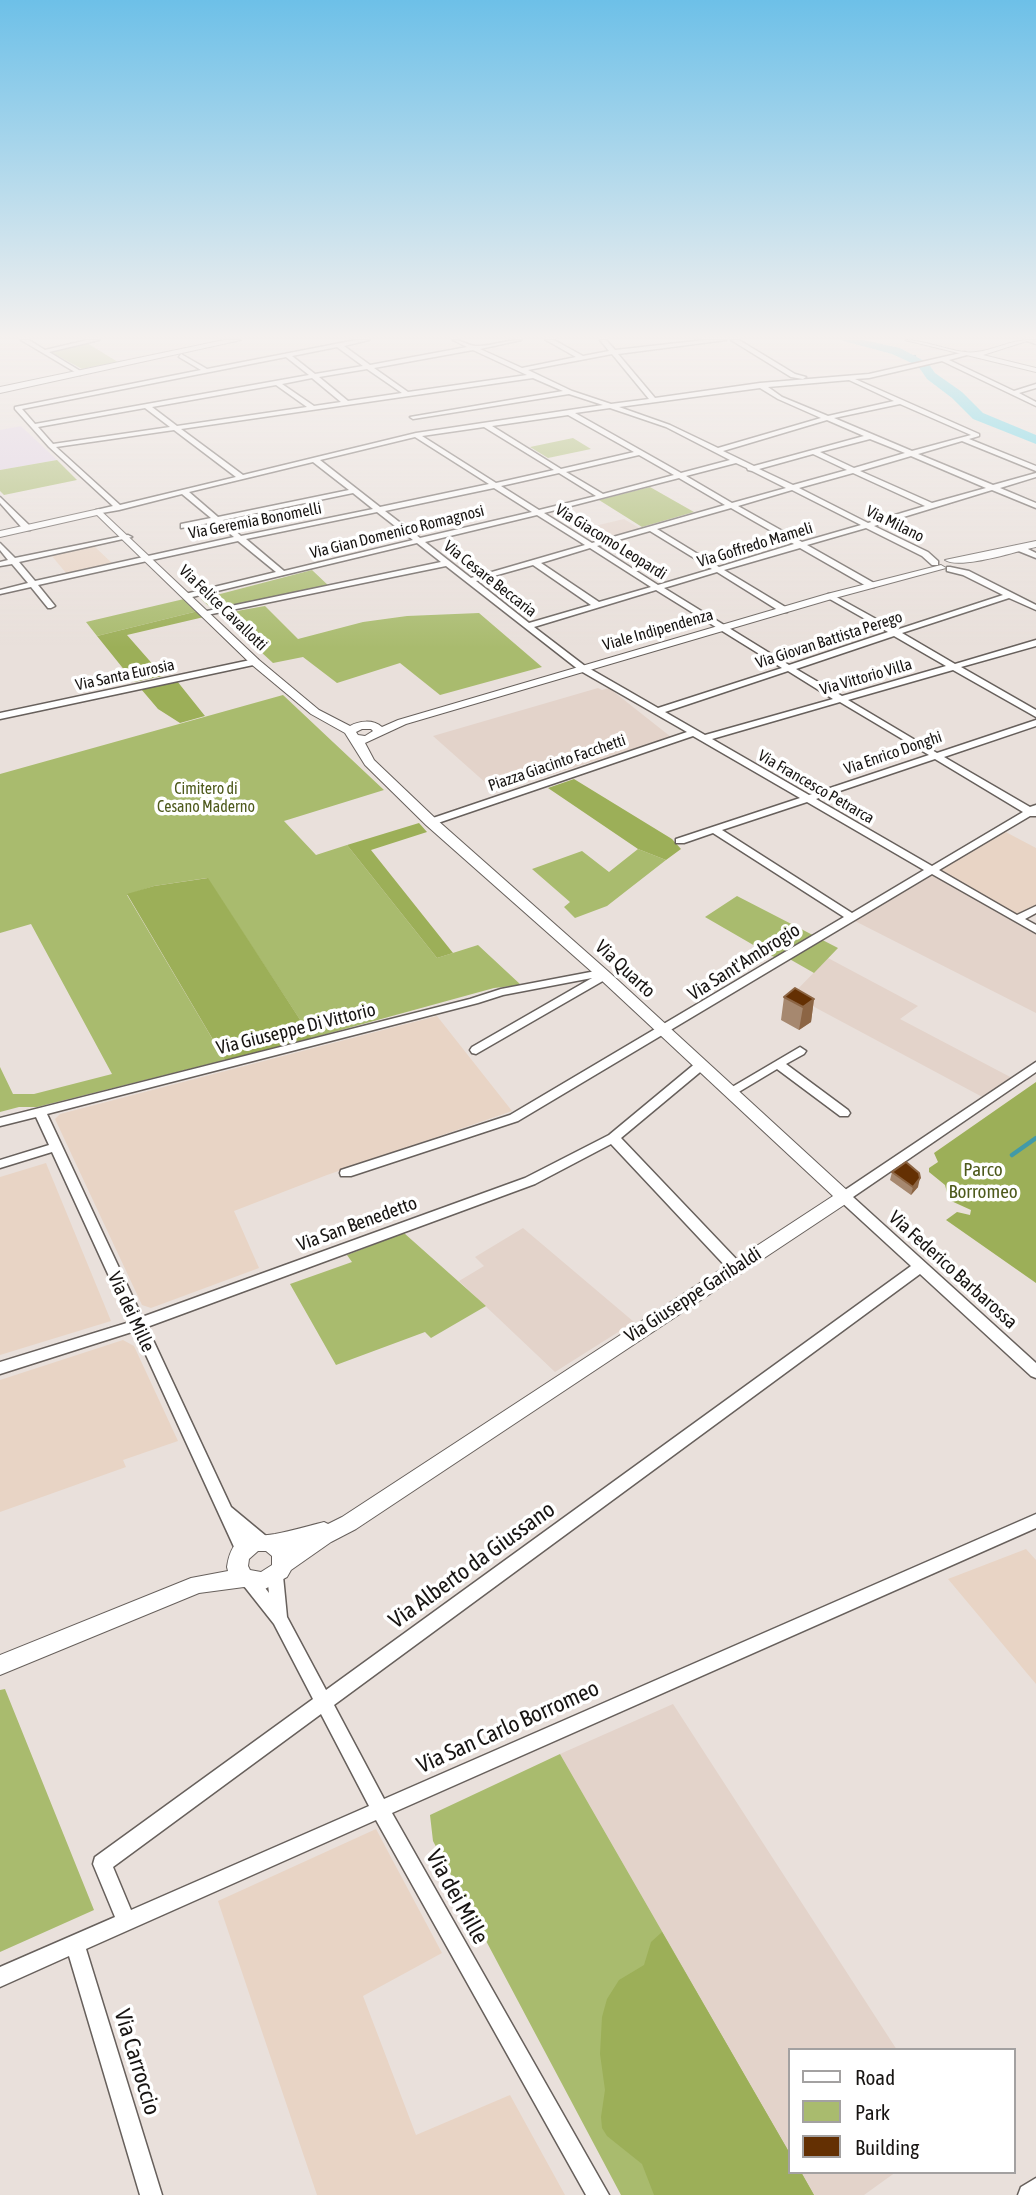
<!DOCTYPE html>
<style>
body{margin:0}
#map{position:relative;width:1036px;height:2195px;overflow:hidden;background:#e9e0db;font-family:"Asap Condensed",sans-serif}
canvas{display:block}
.legend{position:absolute;left:788px;top:2048px;width:228px;height:126px;box-sizing:border-box;background:#fff;border:2px solid #a3a1a1;margin:0;padding:9px 12px;list-style:none;font-size:21px;color:#181513}
.legend li{display:flex;align-items:center;gap:14px;height:35px}
.legend b{width:35px;border:2px solid #a3a1a1}
</style>
<div id="map">
<canvas width="1036" height="2195"></canvas>
<ul class="legend">
<li><b style="height:9px;background:#fff"></b>Road</li>
<li><b style="height:19px;background:#a9bb6e"></b>Park</li>
<li><b style="height:19px;background:#643003"></b>Building</li>
</ul>
</div>
<script>
const ctx = document.querySelector('canvas').getContext('2d');
ctx.lineJoin = 'round';
function paint(path, color) {
  ctx.fillStyle = color;
  ctx.fill(path, 'evenodd');
}
function strokePath(path, color, width, dash) {
  ctx.strokeStyle = color;
  ctx.lineWidth = width;
  ctx.lineCap = dash ? 'butt' : 'round';
  ctx.setLineDash(dash || []);
  ctx.stroke(path);
}
function drawText(font, color, halo, rows, align = 'center') {
  ctx.font = font + ' "Asap Condensed",sans-serif';
  ctx.lineWidth = 7;
  ctx.setLineDash([]);
  ctx.textBaseline = 'middle';
  ctx.strokeStyle = halo;
  ctx.fillStyle = color;
  for (const [text, x, y, turn = 0] of rows) {
    ctx.save();
    ctx.translate(x, y);
    ctx.rotate((+turn || 0) * Math.PI / 180);
    ctx.textAlign = isNaN(turn) ? turn : align;
    if (halo) ctx.strokeText(text, 0, 0);
    ctx.fillText(text, 0, 0);
    ctx.restore();
  }
}
const built = new Path2D(`
 M624,519L641,529L595,542L581,533L593,530L590,527Z
 M598,688L602,690L609,688L671,737L496,792L433,736Z
 M931,871L1036,930V1013L849,918Z
 M828,958L918,1006L900,1019L1016,1080L988,1100L792,995Z
 M523,1228L634,1322L555,1372L459,1281L484,1266L475,1257Z
 M673,1704L897,2050H789V2152L560,1754Z
 M801,2172H896L864,2195H814Z`);
const industrial = new Path2D(`
 M94,546L112,563L66,573L51,555Z
 M1000,829L1036,848V909L1017,919L931,871Z
 M437,1016L512,1111L327,1175L234,1211L259,1268L151,1308L142,1305L55,1119L60,1114Z
 M46,1163L111,1321L0,1355V1177Z
 M123,1340L134,1346L178,1441L123,1460L126,1467L0,1512V1380Z
 M1026,1549L1036,1560V1684L948,1579Z
 M376,1829L442,1953L363,1996L416,2135L510,2095L565,2195H317L218,1901Z`);
const education = new Path2D(`
 M21,426L57,460L0,470V430Z`);
const green = new Path2D(`
 M87,343L118,362L82,369L49,351Z
 M573,438L591,449L548,458L530,447Z
 M57,460L77,480L4,495L0,491V470Z
 M650,487L694,512L642,527L599,500Z
 M312,570L330,587L213,610L201,599Z
 M184,599L198,611L97,636L86,622Z
 M265,606L298,639L363,622L407,616L479,613L542,667L440,695L400,663L337,683L303,657L273,663L220,614Z
 M283,695L384,790L284,821L316,855L347,845L437,958L478,945L521,985L494,988L312,1038L207,878L154,886L127,895L225,1060L37,1107H19L0,1112V1067L13,1094H34L112,1074L31,924L0,933V774Z
 M638,849L666,860L607,906L575,918L564,907L570,902L532,869L582,851L609,872Z
 M737,896L838,948L814,973L786,957L781,961L705,917Z
 M404,1233L486,1306L431,1338L425,1332L336,1365L290,1284L352,1262L347,1255Z
 M5,1689L94,1910L0,1952V1690Z
 M560,1754L789,2152V2172H801L814,2195H621L433,1841L430,1815Z`);
const forest = new Path2D(`
 M198,611L204,617L127,635L163,676L134,682L97,636Z
 M177,681L205,716L180,723L158,709L141,689Z
 M574,779L672,839L681,849L666,860L638,849L548,788Z
 M419,823L427,832L371,850L453,953L437,958L347,845Z
 M208,878L312,1038L225,1060L127,894L154,886Z
 M1036,1082V1283L946,1220L957,1212L970,1215L971,1210L949,1200L945,1185L929,1172V1168L938,1162L934,1153Z
 M662,1932L789,2152V2172H801L814,2195H654L642,2164L607,2136L602,2128L601,2117L605,2090L600,2054L602,2017L607,1999L619,1980L644,1965L651,1942Z`);
const streamFar1 = new Path2D(`
 M910,357L915,356`);
const stream = new Path2D(`
 M1012,1155L1036,1138`);
const river = new Path2D(`
 M840,340H863L900,348L928,363L935,373L962,392L983,413L1036,435V444L973,419L952,398L927,379L918,366L892,354Z`);
const minor = new Path2D(`
 M21,340H29L45,350L87,340H99L49,352L82,372L80,375Z
 M356,340H369L344,346L370,365L467,347L453,340C462,340 467,345 475,346C487,347 506,340 521,340L480,349L522,368L576,357L546,340H554L583,356L609,351L600,340H606L615,350L705,340H726L618,354L655,398L760,383L869,374L965,352L967,355L949,360L1014,391L1036,384V388L1019,393L1036,402V406L942,361L869,378L855,379L979,434V436L969,439L1036,466V471L962,441L918,454L993,485L1036,473V477L1000,488L1036,503V508L992,490L874,526L928,552L938,561V565H932L922,556L866,528L807,545L874,583V587H868L800,548L724,570L787,608V612H781L717,572L664,588L789,665L888,632L828,598V594H831L896,630L1003,595L963,575L947,571V567H950L969,571L1036,605V610L1009,598L902,633L955,664L1036,640V646L961,667L1036,710V717L953,670L848,700L937,753L1036,720V726L944,757L1030,807L1036,805V816H1030L939,870L1017,915L1036,906V913L1025,919L1036,925V933L932,874L518,1121L351,1176H341L340,1173L341,1170L510,1115L844,917L713,833L684,843H676V839L800,798L693,736L435,824H427V820L687,732L579,670L446,566L207,615L203,613L207,611L441,562L417,543L188,598L184,596L185,594L276,572L238,541L38,585L55,606L51,608H48L31,587L0,594V590L28,583L12,564L0,566V562L8,560L0,550V543L15,558L128,535L132,537L19,562L35,581L234,537L215,522L181,528V524L211,518L182,494L119,510L96,514V510L113,506L49,447L15,409V407L201,370L179,357L181,354L207,369ZM337,347L363,366L315,374L292,356ZM473,350L527,375L408,392L374,368ZM612,354L649,399L611,404L572,391L528,370ZM286,357L309,375L35,424L22,409ZM367,369L402,393L348,401L319,377ZM312,378L341,402L314,406L282,384ZM533,378L563,391L410,417L413,419L569,394L603,405L416,433L243,475L181,429ZM849,380L894,401L828,416L782,397L768,387ZM276,385L307,407L177,426L152,407ZM760,388L778,399L821,418L718,448L670,425L619,407ZM900,404L971,435L912,451L834,418ZM145,408L170,427L53,444L38,427ZM610,408L666,427L730,460L681,473L575,413ZM568,415L634,452L561,469L492,426ZM827,420L864,436L754,466L723,451ZM484,427L554,470L496,483L422,436ZM174,430L236,477L120,505L56,447ZM415,437L489,484L380,507L320,460ZM870,439L905,453L854,468L820,452ZM813,454L847,470L793,485L759,469ZM639,455L674,475L603,494L566,472ZM911,456L986,488L932,503L860,471ZM313,462L349,490L218,517L189,492ZM736,463L747,468L748,470L752,471L786,488L732,503L686,476ZM559,473L596,496L539,510L501,486ZM853,473L925,506L868,523L799,488ZM679,478L725,505L592,543L544,513ZM494,488L532,512L420,538L385,511ZM792,490L861,525L802,542L738,506ZM353,493L373,509L241,536L223,520ZM731,508L794,544L719,567L657,529ZM377,512L413,540L284,571L246,539ZM537,515L585,545L471,578L425,542ZM650,531L712,569L658,585L597,546ZM590,548L651,587L599,602L541,563ZM533,565L591,605L529,623L476,581ZM656,590L782,668L658,708L585,666L534,627ZM894,636L946,666L842,696L796,669ZM788,671L833,699L705,735L665,712ZM840,702L929,755L809,795L712,739ZM935,759L1023,812L932,866L816,799ZM807,802L924,870L852,913L722,830Z
 M731,340H739L795,374L806,377L803,379L791,377Z
 M1026,340H1036V344L1027,341Z
 M0,497L30,526V530H24L0,503Z
 M1016,546H1022L1036,553V558L1016,550Z
 M255,659L258,660V664L0,719V713Z
 M601,970L605,971L610,976L608,978L476,1054L472,1053L470,1050L472,1047L592,978L503,995L478,1003L47,1114L142,1317L525,1178L609,1135L697,1062L701,1061L707,1065L705,1068L621,1138L740,1263L742,1267L740,1271H730L611,1144L535,1184L147,1327L231,1507L266,1536L268,1541L266,1546L260,1548L246,1539L251,1549L249,1554L243,1556L237,1554L235,1549L135,1331L0,1374V1362L130,1322L52,1152L0,1168V1160L49,1145L36,1117L0,1126V1118L470,999L501,989Z
 M800,1047L806,1051L804,1054L786,1064L848,1110L850,1113L848,1116H840L777,1069L737,1093H729L727,1090Z
 M1036,1062V1072L853,1197L1036,1363V1378L1031,1376L920,1274L334,1705L384,1799L1036,1514V1528L392,1813L609,2195H586L376,1820L86,1949L162,2195H140L69,1956L0,1987V1967L115,1917L93,1864L95,1857L313,1699L274,1624L244,1586L242,1581L244,1576C256,1572 262,1584 269,1593L267,1576L269,1571L275,1569L281,1571L283,1576L287,1617L326,1690L911,1266L839,1200L837,1197L839,1194ZM321,1714L369,1806L131,1910L113,1867Z
 M1036,2178V2195H1018L1021,2187Z`);
const tertiary = new Path2D(`
 M905,340C927,340 958,355 976,352C995,350 1010,340 1030,340L983,355L1036,368V372Z
 M99,509L259,660L319,710L350,726C359,721 373,719 382,727L398,720L827,594L941,565L946,568L835,598L406,724L365,743L374,760L436,819L610,973L850,1193L852,1197L850,1201L356,1529L331,1542L291,1570L287,1577L263,1590L244,1587L199,1593L0,1675V1655L191,1578L228,1571L227,1567C232,1533 248,1538 275,1534C291,1531 308,1526 324,1522L328,1524L342,1517L833,1196L600,979L426,825L365,765L345,733L311,714L251,664L97,515L0,537V531ZM362,729H371L373,731L365,736L358,735L356,732ZM258,1551H266L272,1556V1565L261,1572L250,1570L248,1566L249,1559Z
 M1036,541V547C1017,551 960,570 945,560Z`);
const secondary = new Path2D(`
 M224,340H241L0,393V387Z`);
const wall = new Path2D(`
 M784,997L814,999L811,1022L799,1030L781,1020Z
 M892,1172L918,1187L911,1195L890,1180Z`);
const shadedWall = new Path2D(`
 M814,999L811,1022L799,1030L803,1007Z
 M920,1178L918,1187L911,1195L913,1187Z`);
const building = new Path2D(`
 M795,988L814,999L803,1007L784,997Z
 M906,1162L919,1173L920,1178L913,1187L892,1172Z`);
const farStreetnames = [
 ["Via Geremia Bonomelli",255,521,-11],
 ["Via Milano",895,524,26],
 ["Via Gian Domenico Romagnosi",397,532,-14],
 ["Via Giacomo Leopardi",611,542,32],
 ["Via Goffredo Mameli",755,545,-17],
 ["Via Cesare Beccaria",490,579,38],
 ["Via Felice Cavallotti",223,608,44],
 ["Viale Indipendenza",658,630,-16],
 ["Via Giovan Battista Perego",829,640,-18],
 ["Via Santa Eurosia",125,675,-12],
 ["Via Vittorio Villa",866,677,-16],
 ["Via Enrico Donghi",893,753,-19],
 ["Piazza Giacinto Facchetti",557,763,-19],
 ["Via Francesco Petrarca",816,787,30]
];
const farParknames = [
 ["Cimitero di",206,789],
 ["Cesano Maderno",206,807]
];
const streetNames = [
 ["Via Sant'Ambrogio",744,962,-32],
 ["Via Quarto",625,969,43],
 ["Via Giuseppe Di Vittorio",296,1029,-14],
 ["Via San Benedetto",357,1224,-20],
 ["Via Federico Barbarossa",953,1270,42],
 ["Via Giuseppe Garibaldi",693,1295,-33],
 ["Via dei Mille",131,1312,65]
];
const parkNames = [
 ["Parco",983,1170],
 ["Borromeo",983,1192]
];
const nearStreetnames = [
 ["Via Alberto da Giussano",472,1565,-36],
 ["Via San Carlo Borromeo",508,1727,-24],
 ["Via dei Mille",457,1897,61],
 ["Via Carroccio",137,2062,73]
];
paint(built, '#e3d3ca');
paint(industrial, '#e8d4c5');
paint(education, '#e1d2e5');
paint(green, '#a9bb6e');
paint(forest, '#9caf58');
strokePath(streamFar1, '#429aa8', 2.5);
strokePath(stream, '#429aa8', 4.5);
paint(river, '#54d3e8');
strokePath(minor, '#67605c', 3);
strokePath(tertiary, '#67605c', 2);
strokePath(secondary, '#67605c', 2);
paint(minor, '#fff');
paint(tertiary, '#fff');
paint(secondary, '#fff');
paint(wall, '#a6886f');
paint(shadedWall, '#8c6544');
paint(building, '#643003');
strokePath(building, '#8c6544', 2);
const sky = ctx.createLinearGradient(0, 0, 0, 648);
sky.addColorStop(0, '#6dc0e8');
sky.addColorStop(0.52, '#f5f1ef');
sky.addColorStop(1, '#f5f1ef00');
ctx.fillStyle = sky;
ctx.fillRect(0, 0, 1036, 648);
drawText('16px', '#181513', '#fff', farStreetnames);
drawText('16px', '#4e5a1c', '#fff', farParknames);
drawText('19px', '#181513', '#fff', streetNames);
drawText('19px', '#4e5a1c', '#fff', parkNames);
drawText('23px', '#181513', '#fff', nearStreetnames);
</script>
